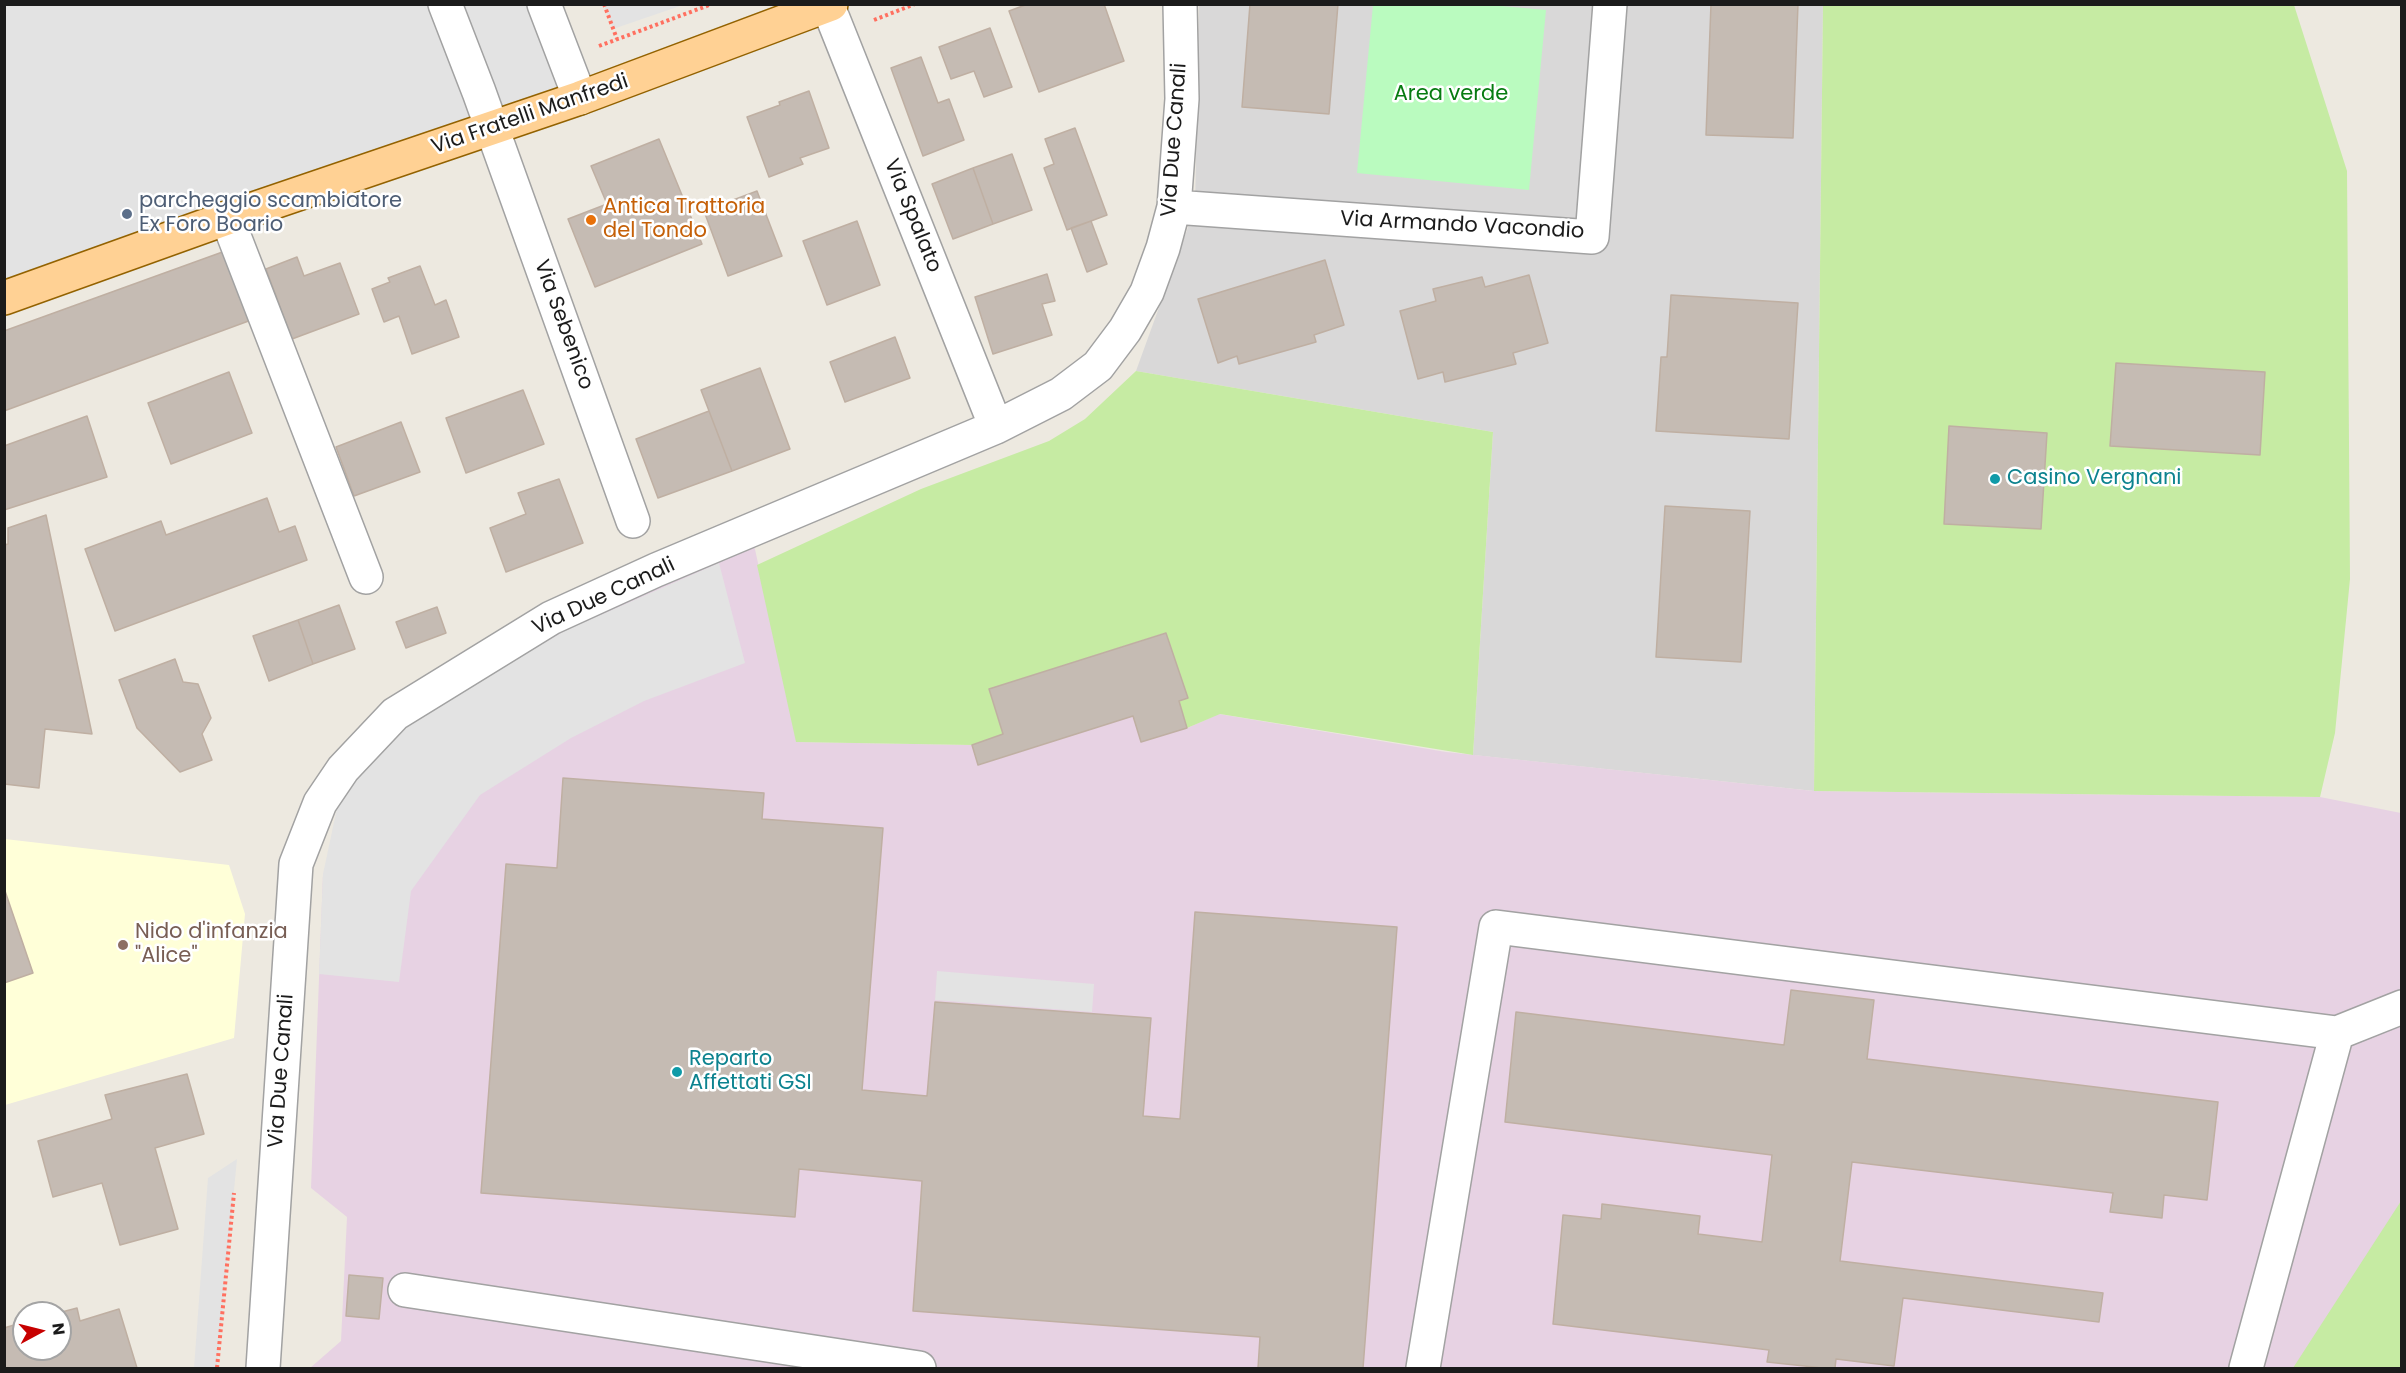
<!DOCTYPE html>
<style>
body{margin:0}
#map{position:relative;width:2406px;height:1373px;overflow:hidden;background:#ede9e0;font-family:Poppins,sans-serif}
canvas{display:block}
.frame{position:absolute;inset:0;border:6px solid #1b1b1b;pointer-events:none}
.north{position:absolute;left:12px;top:1301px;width:60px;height:60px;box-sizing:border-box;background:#fff;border:2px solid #a4a4a4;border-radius:50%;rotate:83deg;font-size:16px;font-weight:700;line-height:24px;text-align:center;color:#1b1b1b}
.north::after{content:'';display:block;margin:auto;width:21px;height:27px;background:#c70000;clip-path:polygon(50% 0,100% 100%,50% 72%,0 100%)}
</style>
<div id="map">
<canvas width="2406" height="1373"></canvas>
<div class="frame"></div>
<div class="north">N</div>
</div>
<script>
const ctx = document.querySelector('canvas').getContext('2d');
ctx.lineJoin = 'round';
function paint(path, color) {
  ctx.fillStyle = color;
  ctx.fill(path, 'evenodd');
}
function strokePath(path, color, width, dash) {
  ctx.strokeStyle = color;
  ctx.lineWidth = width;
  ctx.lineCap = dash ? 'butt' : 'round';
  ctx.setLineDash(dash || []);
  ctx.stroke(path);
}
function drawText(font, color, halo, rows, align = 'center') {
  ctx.font = font + ' Poppins,sans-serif';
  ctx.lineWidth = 5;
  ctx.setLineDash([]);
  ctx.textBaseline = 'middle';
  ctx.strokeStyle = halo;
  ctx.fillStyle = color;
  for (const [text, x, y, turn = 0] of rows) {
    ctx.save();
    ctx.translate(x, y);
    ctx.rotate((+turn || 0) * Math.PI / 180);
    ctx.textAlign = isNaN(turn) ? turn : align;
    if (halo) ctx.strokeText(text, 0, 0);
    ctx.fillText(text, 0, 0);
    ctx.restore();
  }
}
const residential = new Path2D(`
 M1199,5H1823L1814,791L1473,755L1493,432L1136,371L1195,208Z`);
const industrial = new Path2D(`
 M751,531L797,742L972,745L979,765L1133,716L1141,742L1187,728L1219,714L1446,752L1814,791L2320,797L2401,813L2402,1363L2398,1368H310L341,1341L347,1217L311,1188L323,874L422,697Z`);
const education = new Path2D(`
 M5,839L229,865L245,914L234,1038L5,1105Z`);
const grass = new Path2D(`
 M1823,5H2294L2347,171L2350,579L2335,733L2320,797L1814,791Z
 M1136,371L1493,432L1473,755L1220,714L1187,728L1179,701L1187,698L1165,633L989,689L1003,734L972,745L796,742L757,565L921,489L1049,441L1085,419Z
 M2401,1201V1368H2293Z`);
const park = new Path2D(`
 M1490,5L1546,10L1529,190L1357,173L1373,5Z`);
const parking = new Path2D(`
 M4,5H544L580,98L5,299Z
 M604,5V4L683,5L613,29Z
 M719,563L745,663L644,701L571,738L480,795L411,891L399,982L319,974L323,874L346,766L411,721L566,630Z
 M937,971L1094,984L1092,1012L935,1000Z
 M237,1159L217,1368H194L208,1178Z`);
const building = new Path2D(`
 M1028,4H1104L1124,61L1039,92L1009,11Z
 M1250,4H1338L1329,114L1242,107Z
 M1711,4H1798L1793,138L1706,135Z
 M990,28L1012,87L984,97L974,71L951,79L939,47Z
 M921,57L938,103L949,99L964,140L923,156L891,68Z
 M809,91L829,148L800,158L803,164L769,177L747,117L780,105L779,102Z
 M1075,128L1107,215L1067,230L1044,168L1054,164L1045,139Z
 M659,139L702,244L595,287L568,219L607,204L591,166Z
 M1012,154L1032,210L993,224L973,168Z
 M973,168L993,224L953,239L932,184Z
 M757,191L782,256L728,276L704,211Z
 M857,221L880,285L827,305L803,241Z
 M1091,221L1107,264L1087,272L1071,228Z
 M228,250L254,319L4,411V331Z
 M297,257L304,276L340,263L359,314L292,339L266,269Z
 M1325,260L1344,325L1314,335L1316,342L1239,364L1237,356L1218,363L1198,299Z
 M420,266L435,305L446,300L459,337L412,354L399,316L384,322L372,289L390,282L388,278Z
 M1047,274L1055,301L1042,304L1052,335L993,354L975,297Z
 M1529,275L1548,343L1513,353L1516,364L1445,382L1443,372L1418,379L1400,311L1436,301L1433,289L1482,277L1485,287Z
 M1671,295L1798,303L1789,439L1656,431L1661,357H1667Z
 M895,337L910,378L845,402L830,362Z
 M2116,363L2265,372L2260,455L2110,446Z
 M760,368L790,449L732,471L701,390Z
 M229,372L252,433L171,464L148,403Z
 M523,390L544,444L466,473L446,418Z
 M709,411L732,471L658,498L636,439Z
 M87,416L107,477L4,510V446Z
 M401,422L420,472L354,496L336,447Z
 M1949,426L2047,433L2041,529L1944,524Z
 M559,479L583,543L506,572L490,528L526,514L518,493Z
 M267,498L279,532L295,526L307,560L115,631L85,549L161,521L166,535Z
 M1665,506L1750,511L1741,662L1656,657Z
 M46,515L92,734L45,729L39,788L4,784V545L8,544V528Z
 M339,605L355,649L313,664L298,620Z
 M437,607L446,633L406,648L396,622Z
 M298,620L313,664L269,681L253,636Z
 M1166,633L1188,698L1179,701L1187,728L1141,742L1133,716L978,765L972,745L1003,734L989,689Z
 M175,659L183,682L198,684L211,718L202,734L212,760L180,772L137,728L119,680Z
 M563,778L764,793L762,819L883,828L862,1090L927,1096L935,1002L1151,1018L1143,1116L1180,1119L1195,912L1397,927L1363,1368H1258L1260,1337L913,1311L922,1181L799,1169L795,1217L481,1193L506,864L557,868Z
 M4,888L33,973L4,983Z
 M1791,990L1874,1000L1867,1059L2218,1102L2207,1200L2164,1195L2162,1218L2110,1212L2113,1193L1852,1162L1840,1261L2103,1293L2099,1322L1903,1298L1894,1366L1836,1359L1835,1368H1823L1767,1362L1769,1350L1553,1324L1563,1215L1601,1219L1602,1204L1700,1216L1698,1234L1762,1242L1772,1155L1505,1122L1516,1012L1784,1045Z
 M187,1074L204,1134L155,1148L178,1229L120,1245L102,1183L53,1197L38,1141L112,1119L105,1095Z
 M349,1275L383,1278L379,1319L346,1316Z
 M77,1308L80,1321L119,1309L137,1368H4V1328L24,1322V1349H60V1313H58Z`);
const path = new Path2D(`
 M604,4L617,39
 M874,20L915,4
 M599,46L712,4
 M217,1368L234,1193`);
const minor = new Path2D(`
 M445,4L479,92L633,521
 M544,4L580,98
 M828,6L996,427
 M1174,207L1592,237L1610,4
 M227,218L366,577
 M405,1290L919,1368
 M263,1368L296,864L320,803L343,769L395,714L551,618L656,570L996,427L1061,394L1098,366L1125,330L1147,292L1163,248L1174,207L1182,99L1180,4
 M1423,1368L1496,927L2337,1033L2402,1007
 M2246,1368L2337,1033`);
const major = new Path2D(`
 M4,298L227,218L580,98L831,4`);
const markers = [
 [127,214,6,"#5c6f8a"],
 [591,220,6,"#e8710a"],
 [1995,479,6,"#0f9aa8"],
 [123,945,6,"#8d6e63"],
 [677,1072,6,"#0f9aa8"]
];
const parkNames = [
 ["Area verde",1451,95]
];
const streetNames = [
 ["Via Fratelli Manfredi",530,115,-19],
 ["Via Due Canali",1175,140,-86],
 ["Via Spalato",912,216,68],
 ["Via Armando Vacondio",1462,226,3],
 ["Via Sebenico",563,325,70],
 ["Via Due Canali",604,597,-25],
 ["Via Due Canali",282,1071,-86]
];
const serviceNames = [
 ["parcheggio scambiatore",139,202],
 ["Ex Foro Boario",139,226]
];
const foodNames = [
 ["Antica Trattoria",603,208],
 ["del Tondo",603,232]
];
const cultureNames = [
 ["Casino Vergnani",2007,479],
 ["Reparto",689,1060],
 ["Affettati GSI",689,1084]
];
const educationNames = [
 ["Nido d'infanzia",135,933],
 ["\"Alice\"",135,957]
];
paint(residential, '#d9d8d8');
paint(industrial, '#e7d2e3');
paint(education, '#ffffd8');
paint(grass, '#c6eba3');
paint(park, '#bafbbf');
paint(parking, '#e3e3e3');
paint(building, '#c5bbb3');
strokePath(building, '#bfafa2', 1.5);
strokePath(minor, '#a2a2a2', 36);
strokePath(major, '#936200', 36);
strokePath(path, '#ff7060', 4, [3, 3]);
strokePath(minor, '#fff', 33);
strokePath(major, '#ffd194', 33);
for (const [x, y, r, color] of markers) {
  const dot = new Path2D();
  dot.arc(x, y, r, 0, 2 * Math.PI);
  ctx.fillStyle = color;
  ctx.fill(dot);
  strokePath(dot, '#fff', 2);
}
drawText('21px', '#077b11', '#fff', parkNames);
drawText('21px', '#1b1b1b', '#fff', streetNames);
drawText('21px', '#4e5e75', '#fff', serviceNames, 'left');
drawText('21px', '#c56008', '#fff', foodNames, 'left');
drawText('21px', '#0d838f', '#fff', cultureNames, 'left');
drawText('21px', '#785e54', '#fff', educationNames, 'left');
</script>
